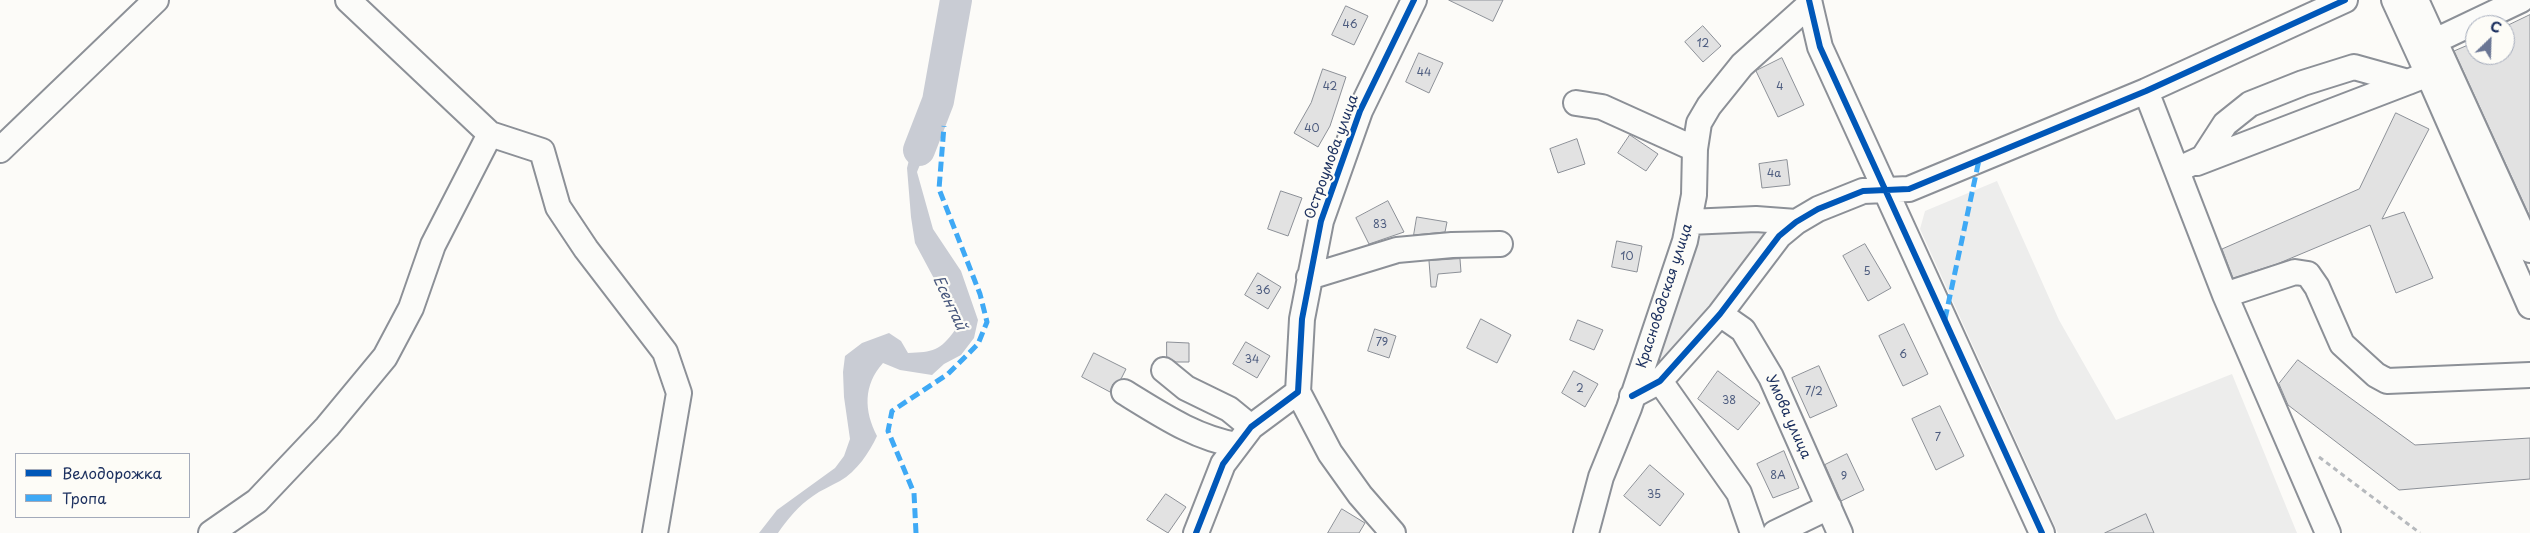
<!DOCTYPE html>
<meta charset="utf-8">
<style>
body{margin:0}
#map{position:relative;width:2530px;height:533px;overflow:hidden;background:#fcfbf8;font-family:"Playpen Sans",sans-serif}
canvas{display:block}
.legend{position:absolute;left:15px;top:453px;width:175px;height:65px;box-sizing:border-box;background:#fdfcf7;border:1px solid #a3aaba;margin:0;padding:6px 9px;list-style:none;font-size:15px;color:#1b2f5e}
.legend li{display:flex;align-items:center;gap:10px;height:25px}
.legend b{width:25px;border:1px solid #a3aaba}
.north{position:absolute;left:2465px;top:15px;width:50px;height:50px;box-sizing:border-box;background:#fdfcf7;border:1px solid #a3aaba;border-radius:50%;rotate:24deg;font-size:14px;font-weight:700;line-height:20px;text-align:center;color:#1b2f5e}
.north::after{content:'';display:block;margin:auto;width:18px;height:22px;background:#6a7694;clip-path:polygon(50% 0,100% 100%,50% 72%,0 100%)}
</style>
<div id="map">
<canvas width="2530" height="533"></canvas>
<ul class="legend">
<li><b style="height:6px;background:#0057b8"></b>Велодорожка</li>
<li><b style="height:6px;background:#3fa9f5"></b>Тропа</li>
</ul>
<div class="north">С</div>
</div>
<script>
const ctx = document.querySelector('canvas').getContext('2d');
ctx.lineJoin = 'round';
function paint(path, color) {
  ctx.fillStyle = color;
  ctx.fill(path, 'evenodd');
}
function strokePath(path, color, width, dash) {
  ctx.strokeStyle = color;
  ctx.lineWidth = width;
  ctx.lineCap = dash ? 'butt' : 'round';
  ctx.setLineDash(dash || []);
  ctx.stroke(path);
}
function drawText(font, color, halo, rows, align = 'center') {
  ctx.font = font + ' "Playpen Sans",sans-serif';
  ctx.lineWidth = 4.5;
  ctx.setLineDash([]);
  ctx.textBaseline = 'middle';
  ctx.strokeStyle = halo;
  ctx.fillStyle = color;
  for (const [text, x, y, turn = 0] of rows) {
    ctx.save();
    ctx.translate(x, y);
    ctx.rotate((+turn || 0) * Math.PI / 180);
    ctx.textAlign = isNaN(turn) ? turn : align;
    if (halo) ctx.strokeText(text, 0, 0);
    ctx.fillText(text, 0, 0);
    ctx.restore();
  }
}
const green = new Path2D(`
 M1997,181L2059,320L2116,420L2232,374L2297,533H2058L1920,229L1925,211Z
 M1774,225V235L1655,371L1652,364L1697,237L1711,230Z`);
const water = new Path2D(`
 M930,105L937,111L932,135L917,172L933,229L961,271L978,320L974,338L961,355L944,364L932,375L900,370L883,363C863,385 864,411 877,436C869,453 857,471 840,481C831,486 821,490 813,496C799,505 787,520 778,533H759L777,510L835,468L844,456L850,439L844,397L843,372L845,356L862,343L889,333L901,341L908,353C933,352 940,351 955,330L954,316L915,243L911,217L907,168L915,136Z`);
const river = new Path2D(`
 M919,150L938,101L956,0`);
const building = new Path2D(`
 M1449,0H1503L1493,21Z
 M1346,6L1368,16L1354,45L1332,35Z
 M2530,15V217L2454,51L2475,42V55H2505V27Z
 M1703,26L1721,46L1703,62L1685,42Z
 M1419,53L1443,63L1429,93L1406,82Z
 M1782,58L1804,105L1778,117L1756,71Z
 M1323,69L1346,77L1330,126L1318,147L1294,133L1311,103Z
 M2396,113L2429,129L2382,219L2404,212L2433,278L2396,293L2370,225L2277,264L2233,278L2222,249L2359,189Z
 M1630,135L1658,154L1646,171L1618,153Z
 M1577,139L1585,164L1558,173L1550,149Z
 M1787,160L1790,185L1762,188L1759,164Z
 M1281,191L1302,198L1288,236L1268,229Z
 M1388,201L1404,232L1369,244L1356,218Z
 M1417,217L1447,222L1445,232L1414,235Z
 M1617,241L1642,246L1637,272L1612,267Z
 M1865,244L1891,288L1868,301L1843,256Z
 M1460,259L1461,272L1438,274L1436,287H1431L1429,261Z
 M1258,273L1281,287L1268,309L1245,295Z
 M1481,319L1511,335L1497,363L1467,348Z
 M1578,320L1603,330L1594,350L1570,340Z
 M1904,324L1928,374L1903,386L1879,336Z
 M1375,329L1396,336L1389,358L1368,351Z
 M1167,342L1189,343V362H1176L1167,357Z
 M1246,342L1270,356L1257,378L1233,364Z
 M1094,353L1126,369L1121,379L1113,384L1110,392L1082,377Z
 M2298,360L2415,445L2530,438V479L2399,490L2288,405L2279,384Z
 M1819,366L1837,406L1810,418L1792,378Z
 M1574,371L1598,384L1585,407L1562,393Z
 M1718,371L1760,403L1738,430L1698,399Z
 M1940,406L1964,456L1936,470L1912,419Z
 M1784,451L1799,488L1773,498L1757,464Z
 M1847,454L1864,490L1841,501L1825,465Z
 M1650,465L1684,494L1660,526L1624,496Z
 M1166,494L1186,507L1168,533L1147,520Z
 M1342,509L1365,523L1359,533H1328Z
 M2146,514L2154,533H2105Z`);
const path = new Path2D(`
 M2319,457L2420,533`);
const minor = new Path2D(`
 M348,0L490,134L542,151L558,207L586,249L665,352L679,393L655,533
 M1809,0L1820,47L2042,533
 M2416,0L2530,250
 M2435,41L2521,0
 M2428,74L2530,306
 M2146,91L2225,295L2328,533
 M1576,103L1602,107L1695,149
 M0,150L156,0
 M2197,163L2408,82
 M2177,170L2203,158L2225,124L2250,104L2303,83L2354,67L2408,82L2428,74L2394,0
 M1689,222L1756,219L1796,222
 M1309,277L1397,250L1452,245L1500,244
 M2225,295L2295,272L2308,274L2317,287L2342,344L2376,375L2387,381L2530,375
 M1720,314L1743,330L1771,377L1840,533
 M1164,370L1186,388L1229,409L1251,427
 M1660,381L1739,493L1753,533
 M1124,392C1160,414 1195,438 1237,445
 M1298,392L1330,453L1360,495L1393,533
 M1632,396L1660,381L1720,314L1779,236L1796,222L1818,209L1863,191L1909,189L2146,91L2345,0
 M211,533L257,501L327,427L385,357L411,308L433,245L490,134
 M1196,533L1223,464L1251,427L1298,392L1302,319L1321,221L1360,111L1414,0
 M1586,533L1601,477L1629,408L1685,241L1694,195L1695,149L1699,123L1709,106L1742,65L1810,4
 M1775,533L1829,507`);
const quiet = new Path2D(`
 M1945,319L1979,160
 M916,533L914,493L888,431L892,411L948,374L978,344L987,322L980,294L939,189L944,126`);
const cycleway = new Path2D(`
 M1809,0L1820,47L2042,533
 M1632,396L1660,381L1720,314L1779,236L1796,222L1818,209L1863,191L1909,189L2146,91L2345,0
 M1196,533L1223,464L1251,427L1298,392L1302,319L1321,221L1360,111L1414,0`);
const numberNames = [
 ["46",1350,25],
 ["12",1703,44],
 ["44",1424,73],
 ["42",1330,87],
 ["4",1780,87],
 ["40",1312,129],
 ["4а",1774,174],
 ["83",1380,225],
 ["10",1627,257],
 ["5",1867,272],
 ["36",1263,291],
 ["79",1382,343],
 ["6",1903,355],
 ["34",1252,360],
 ["2",1580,389],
 ["7/2",1814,392],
 ["38",1729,401],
 ["7",1938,438],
 ["8А",1778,476],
 ["9",1844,477],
 ["35",1654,495]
];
const streetNames = [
 ["Остроумова улица",1332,157,-70],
 ["Красноводская улица",1665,296,-72],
 ["Умова улица",1788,417,66]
];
const waterNames = [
 ["Есентай",949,303,65]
];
paint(green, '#ededec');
paint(water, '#c9ccd4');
strokePath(river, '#c9ccd4', 32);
paint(building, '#e2e2e2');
strokePath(building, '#8c9097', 1);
strokePath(minor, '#8c9097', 28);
strokePath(path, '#b6b9bd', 3, [5, 4]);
strokePath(minor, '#fbfbf9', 24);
strokePath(quiet, '#3fa9f5', 5, [10, 5]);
strokePath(cycleway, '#0057b8', 6);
drawText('11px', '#4d5c7f', null, numberNames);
drawText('14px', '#1b2f5e', '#fdfcf7', streetNames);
drawText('italic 15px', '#49587d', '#fdfcf7', waterNames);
</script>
